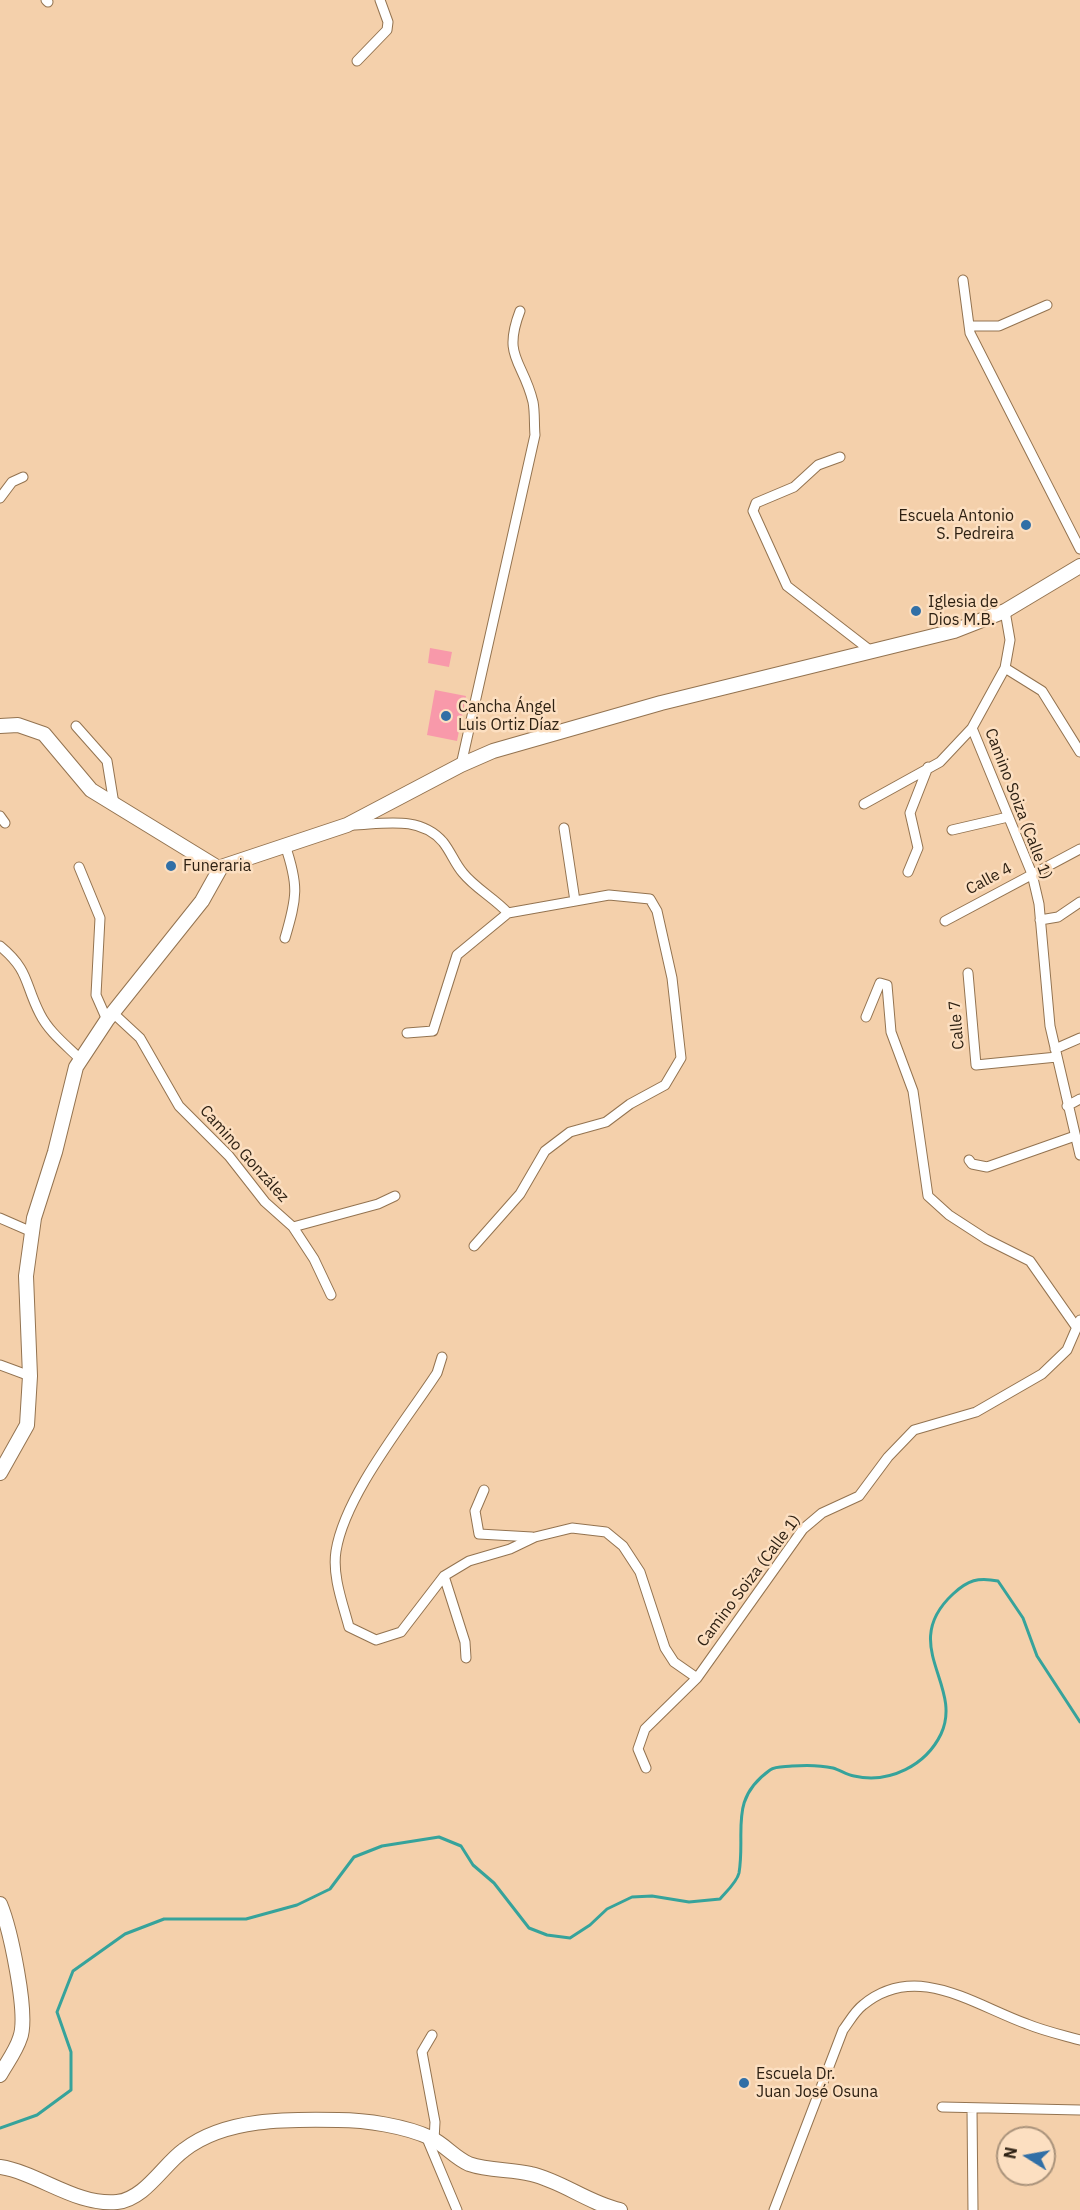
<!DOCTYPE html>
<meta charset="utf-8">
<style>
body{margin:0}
#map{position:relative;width:1080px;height:2210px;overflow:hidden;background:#f4d0ab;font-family:"IBM Plex Sans",sans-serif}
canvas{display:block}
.north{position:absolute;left:996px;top:2126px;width:60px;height:60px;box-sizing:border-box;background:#fcdfc1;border:2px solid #aa937b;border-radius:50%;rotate:281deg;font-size:16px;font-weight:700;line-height:24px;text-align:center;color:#2e2113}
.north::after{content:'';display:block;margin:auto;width:21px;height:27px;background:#316fa6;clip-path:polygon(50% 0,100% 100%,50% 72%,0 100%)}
</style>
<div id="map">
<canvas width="1080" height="2210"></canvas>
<div class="north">N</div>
</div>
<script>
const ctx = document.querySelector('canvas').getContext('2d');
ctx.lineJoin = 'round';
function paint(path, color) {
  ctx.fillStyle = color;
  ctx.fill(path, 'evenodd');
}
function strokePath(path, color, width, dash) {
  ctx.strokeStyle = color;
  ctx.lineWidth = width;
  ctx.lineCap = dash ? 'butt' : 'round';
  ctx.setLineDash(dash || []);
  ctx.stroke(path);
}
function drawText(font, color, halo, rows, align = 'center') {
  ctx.font = font + ' "IBM Plex Sans",sans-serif';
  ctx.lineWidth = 5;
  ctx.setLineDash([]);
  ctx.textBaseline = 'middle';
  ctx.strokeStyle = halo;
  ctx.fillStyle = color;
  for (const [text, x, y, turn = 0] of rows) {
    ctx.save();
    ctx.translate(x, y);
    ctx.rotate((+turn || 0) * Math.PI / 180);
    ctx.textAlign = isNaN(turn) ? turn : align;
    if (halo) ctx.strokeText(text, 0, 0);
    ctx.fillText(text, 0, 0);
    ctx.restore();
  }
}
const green = new Path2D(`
 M430,648L452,652L449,667L428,663Z
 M435,690L466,696L457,741L427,735Z`);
const stream = new Path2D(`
 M0,2128L37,2115L71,2090V2052L57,2012L73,1971L125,1934L164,1919H246L297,1905L330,1889L354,1857L382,1846L439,1837L461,1846L473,1865L494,1883L529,1928L547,1935L570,1938L590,1925L607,1909L632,1897L652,1896L689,1902L720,1899C726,1892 737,1882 739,1873C746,1831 728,1800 770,1770C776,1766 785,1767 792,1766C805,1765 820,1765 833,1768C840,1770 847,1775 854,1776C890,1784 926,1765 941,1734C964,1685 898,1645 953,1594C968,1580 978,1577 998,1581L1023,1618L1037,1656L1080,1722`);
const street = new Path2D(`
 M46,0L48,2
 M357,61L387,30L388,22L380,0
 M963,280L970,333L1080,549
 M969,326H999L1047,305
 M840,457L818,465L794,487L756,503L753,511L787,586L871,651
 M0,498L12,482L23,477
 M1005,611L1010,640L1005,668L972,728L1032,874L1039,904L1050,1026L1080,1155
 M1005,668L1042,691L1080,752
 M76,726L107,761L114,804
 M461,765L535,435C534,425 535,412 533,402C523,360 502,358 520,311
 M864,804L940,762L972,728
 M0,816L5,823
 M352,825C383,824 420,815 443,842C451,852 455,864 463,873C475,888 494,898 508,913L609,895L650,899L657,911L672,978L681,1058L665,1085L630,1104L606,1122L570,1132L545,1151L520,1194L474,1246
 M564,828L575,901
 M952,830L1008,817
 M79,867L100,918L96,995L107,1020
 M908,872L918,848L910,813L928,767
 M1040,920L1058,917L1080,902
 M945,921L1080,849
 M285,938C297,897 299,886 285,845
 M0,946C30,971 24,983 40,1014C49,1032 66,1045 81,1060
 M968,973L976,1065L1057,1057
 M113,1013L140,1038L179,1106L229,1156L265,1202L293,1227L378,1204L395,1196
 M866,1017L880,983L887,985L891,1032L913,1091L928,1196L949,1215L986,1239L1030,1261L1077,1328
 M407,1033L433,1031L457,955L508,913
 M1055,1049L1080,1038
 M1067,1106L1080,1099
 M969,1160L972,1164L987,1167L1075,1136
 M0,1218L32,1232
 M293,1227L314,1259L331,1295
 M442,1357L437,1373C405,1422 345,1495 336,1551C332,1576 343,1604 349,1627L376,1640L401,1632L444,1576L469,1561L510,1549L535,1537L572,1528L606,1532L623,1546L640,1572L665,1648L674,1662L697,1678
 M0,1365L30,1376
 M484,1490L475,1511L479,1534L532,1537
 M444,1576L465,1642L466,1658
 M646,1768L638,1749L645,1729L697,1678L803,1529L822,1513L859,1496L888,1457L914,1430L976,1412L1042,1374L1067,1350L1080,1320
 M432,2035L422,2052L435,2122L434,2140
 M942,2107L1080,2110
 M972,2109L973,2210
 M426,2136L457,2210
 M774,2210L843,2030C849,2022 855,2011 863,2005C916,1961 974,2005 1027,2024C1044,2031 1062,2035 1080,2040`);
const secondary = new Path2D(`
 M0,726L18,725L44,734L91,790L220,869
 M0,1473L27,1425L30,1376L26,1276L34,1218L55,1152L76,1067L107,1020L202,901L221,867L347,825L461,765L493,751L661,703L954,631L1005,611L1080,566
 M0,1904C10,1928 29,2015 20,2038C16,2051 6,2064 0,2075
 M0,2167C39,2173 76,2206 117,2202C145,2199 163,2165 184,2150C225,2118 288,2119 338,2120C366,2120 405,2126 431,2138C445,2145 455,2158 469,2164C489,2171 511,2169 531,2174C562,2181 588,2203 620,2210`);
const markers = [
 [1026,525,6,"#316fa6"],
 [916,611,6,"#316fa6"],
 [446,716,6,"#316fa6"],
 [171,866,6,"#316fa6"],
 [744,2083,6,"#316fa6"]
];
const poiNames = [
 ["Escuela Antonio",1014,516,"right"],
 ["S. Pedreira",1014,534,"right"],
 ["Iglesia de",928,602],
 ["Dios M.B.",928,620],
 ["Cancha Ángel",458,707],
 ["Luis Ortiz Díaz",458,725],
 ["Funeraria",183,866],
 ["Escuela Dr.",756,2074],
 ["Juan José Osuna",756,2092]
];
const streetNames = [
 ["Camino Soiza (Calle 1)",1018,804,69],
 ["Calle 4",989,879,-28],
 ["Calle 7",957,1025,-95],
 ["Camino González",244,1154,48],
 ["Camino Soiza (Calle 1)",749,1581,-53]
];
paint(green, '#f899aa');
strokePath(stream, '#36a39b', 3);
strokePath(street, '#937350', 11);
strokePath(secondary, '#937350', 16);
strokePath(street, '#fff', 9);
strokePath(secondary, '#fff', 14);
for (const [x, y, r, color] of markers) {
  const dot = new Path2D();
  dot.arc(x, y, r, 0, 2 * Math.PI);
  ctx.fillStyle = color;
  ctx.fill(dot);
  strokePath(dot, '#fcdfc1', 2);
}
drawText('16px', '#2e2113', '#fcdfc1', poiNames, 'left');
drawText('16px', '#2e2113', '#fcdfc1', streetNames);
</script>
